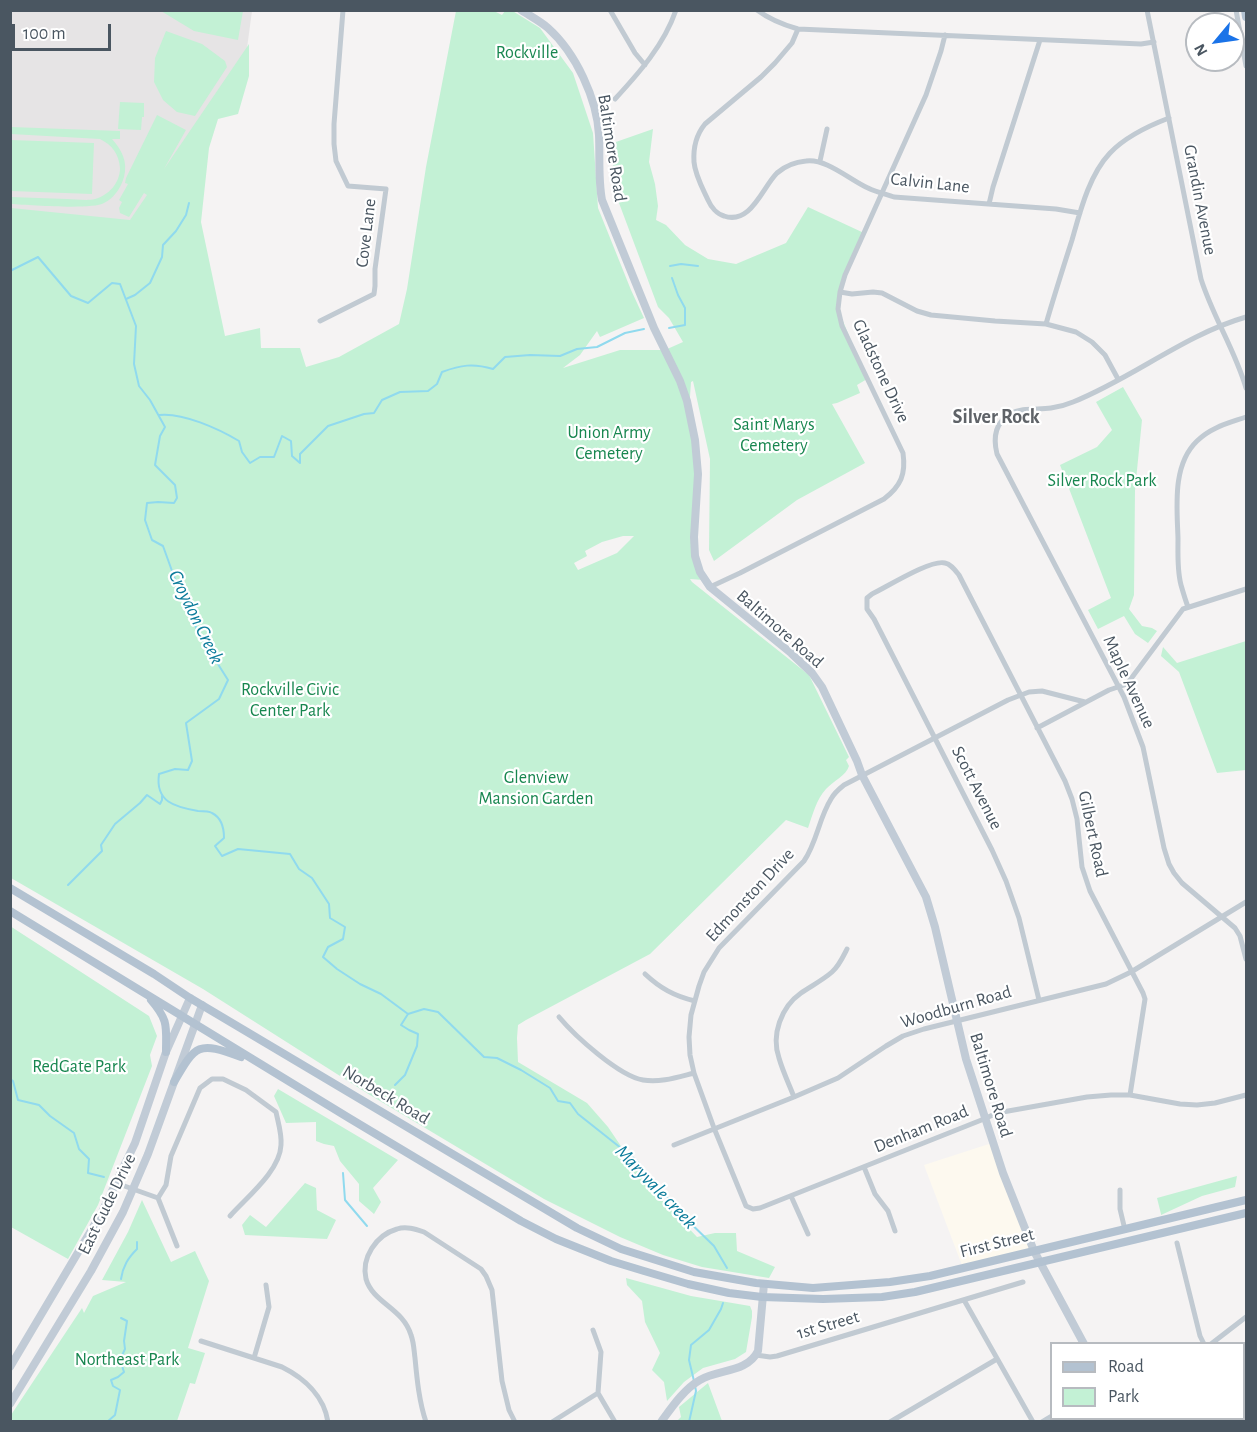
<!DOCTYPE html>
<style>
body{margin:0}
#map{position:relative;width:1257px;height:1432px;overflow:hidden;background:#f5f3f3;font-family:"Alegreya Sans",sans-serif}
canvas{display:block}
.frame{position:absolute;inset:0;border:12px solid #4a5661;pointer-events:none}
.legend{position:absolute;left:1050px;top:1342px;width:195px;height:78px;box-sizing:border-box;background:#fff;border:2px solid #b7bbc0;margin:0;padding:8px 10px;list-style:none;font-size:18px;color:#4a5661}
.legend li{display:flex;align-items:center;gap:12px;height:30px}
.legend b{width:30px;border:2px solid #b7bbc0}
.north{position:absolute;left:1185px;top:12px;width:60px;height:60px;box-sizing:border-box;background:#fff;border:2px solid #b7bbc0;border-radius:50%;rotate:241deg;font-size:16px;font-weight:700;line-height:24px;text-align:center;color:#4a5661}
.north::after{content:'';display:block;margin:auto;width:21px;height:27px;background:#1a73e8;clip-path:polygon(50% 0,100% 100%,50% 72%,0 100%)}
.scale{position:absolute;left:12px;top:24px;width:99px;height:27px;box-sizing:border-box;border:3px solid #4a5661;border-top:0;padding-left:8px;font-size:18px;line-height:21px;white-space:nowrap;color:#4a5661;-webkit-text-stroke:4px #fff;paint-order:stroke}
</style>
<div id="map">
<canvas width="1257" height="1432"></canvas>
<div class="frame"></div>
<ul class="legend">
<li><b style="height:8px;background:#b3c2d1"></b>Road</li>
<li><b style="height:16px;background:#c3f1d5"></b>Park</li>
</ul>
<div class="north">N</div>
<div class="scale">100 m</div>
</div>
<script>
const ctx = document.querySelector('canvas').getContext('2d');
ctx.lineJoin = 'round';
function paint(path, color) {
  ctx.fillStyle = color;
  ctx.fill(path, 'evenodd');
}
function strokePath(path, color, width, dash) {
  ctx.strokeStyle = color;
  ctx.lineWidth = width;
  ctx.lineCap = dash ? 'butt' : 'round';
  ctx.setLineDash(dash || []);
  ctx.stroke(path);
}
function drawText(font, color, halo, rows, align = 'center') {
  ctx.font = font + ' "Alegreya Sans",sans-serif';
  ctx.lineWidth = 4.5;
  ctx.setLineDash([]);
  ctx.textBaseline = 'middle';
  ctx.strokeStyle = halo;
  ctx.fillStyle = color;
  for (const [text, x, y, turn = 0] of rows) {
    ctx.save();
    ctx.translate(x, y);
    ctx.rotate((+turn || 0) * Math.PI / 180);
    ctx.textAlign = isNaN(turn) ? turn : align;
    if (halo) ctx.strokeText(text, 0, 0);
    ctx.fillText(text, 0, 0);
    ctx.restore();
  }
}
const commercial = new Path2D(`
 M992,1143L1034,1251L963,1268L924,1165Z`);
const education = new Path2D(`
 M11,11H252L245,63L129,230L11,211Z`);
const green = new Path2D(`
 M511,10L540,28L573,73L593,133L598,208L631,290L644,318L600,337L597,331L580,355L563,368L620,350H665L683,342L669,318L658,307L619,203C614,183 612,164 613,143L653,129L649,162L655,184L658,206L656,220L666,225L685,245L708,259L736,264L786,243L808,207L864,233L845,275L838,309L867,379L857,385L860,393L837,403L832,404L865,463L797,500L714,561L709,550L710,459L693,381L691,382L689,411L695,440L694,537L704,580L690,579L692,582L809,675L849,757L846,760L849,766C846,776 833,781 826,789C816,800 813,814 808,828L786,820L650,954L526,1020L518,1025L517,1038L518,1062L587,1103L608,1127L646,1183L697,1237L715,1233H736L737,1251L775,1267L769,1278L702,1267L663,1255L620,1237L544,1199L370,1095L203,989L11,878V208L130,220L147,195L144,193L129,217L120,213L119,208L122,202L119,200L128,184L125,183L126,178L157,115L186,130L164,169L249,44V76L238,114L218,119L209,148L201,222L225,336L260,328L261,348H300L306,367L339,357L399,324L407,289L426,167L456,11H494L502,15L505,11ZM623,536H634L617,553L578,570L574,563L587,556L585,551L602,542Z
 M161,11H243L238,40L194,31Z
 M166,31L202,44L225,61L227,67L195,116L177,112L163,100L154,82L155,58Z
 M120,102L144,103V117H142L141,130L118,129Z
 M11,127L120,131V139H112C122,150 128,162 124,177C121,188 114,198 104,203C92,210 29,205 11,204V197C29,198 48,198 67,199C76,199 87,201 95,199C109,195 120,183 120,168C119,154 112,145 100,139L11,134Z
 M11,140L94,143L92,194L11,191Z
 M1123,387L1142,420L1135,490L1134,595L1129,609L1142,626L1152,628L1157,631L1148,643L1135,634L1124,616L1098,629L1088,610L1111,598L1060,465L1097,447L1112,430L1096,402Z
 M1246,641V770L1217,773L1179,672L1161,656L1163,647L1177,663Z
 M10,926L149,1016L157,1036L150,1055L152,1066L98,1205L68,1259L11,1227Z
 M278,1089L398,1160L373,1188L381,1202L374,1214L359,1201V1184L340,1161L334,1146L324,1144L316,1141V1122L286,1123L274,1096Z
 M1237,1176L1235,1187L1202,1196L1161,1215V1214L1157,1198Z
 M305,1183L316,1188L317,1210L336,1220L327,1239L245,1235L242,1225L250,1215L266,1227Z
 M142,1200L171,1262L195,1251L209,1281L188,1348L205,1353L195,1384L190,1383L177,1421L16,1422L11,1419V1415L82,1308L84,1313L93,1296L126,1282L102,1280L128,1232Z
 M626,1278L691,1296L750,1306L752,1311V1317L746,1352L735,1359L703,1368L684,1382L667,1401L664,1382L652,1370L660,1353L645,1322L642,1301L627,1285Z
 M708,1383L722,1421H677L681,1417L679,1407Z`);
const stream = new Path2D(`
 M670,266L681,264L698,266
 M10,271L38,257L71,296L88,303L112,283L120,284L136,326L134,364L139,386L150,400L165,427L160,436L155,465L175,485L177,498L174,503L158,502L147,503L145,520L152,540L163,546L176,582L199,634L228,680L219,699L186,723L192,761L188,770L175,769L159,774C155,802 175,807 198,811C202,811 209,811 212,813C222,818 224,828 224,838L215,846L222,856L238,849L290,854L299,869L312,878L329,904L330,918L345,927L343,939L328,947L323,957L337,969L360,984L381,994L408,1014L424,1009L438,1012L484,1057L497,1058L521,1070L550,1088L558,1101L570,1103L578,1114L636,1160L681,1214L714,1246L727,1268
 M126,299L135,295L150,283L162,257L163,245L176,231L186,215L189,203
 M669,328L685,325V308L678,295L672,278
 M159,415C182,412 219,429 239,441L242,452L250,463L260,457H274L282,436L291,441L292,456L300,463V454L328,426L364,414L374,413L382,400L400,392L428,391L437,384L442,372C461,365 473,363 493,369L505,357L530,355L560,356L577,349L597,347L625,333L644,329
 M68,885L102,851L101,845L115,824L140,803L147,795L160,804L162,800V796
 M10,1079L13,1081L18,1100L39,1105L50,1116L74,1133L79,1149L89,1159L88,1173L104,1177
 M395,1085L405,1075L417,1046L418,1034L409,1030L401,1025L408,1014
 M343,1173L345,1200L367,1226
 M121,1279C123,1266 128,1258 137,1249V1242
 M694,1381L689,1360L691,1345L709,1330L721,1309L723,1303
 M107,1422L115,1415L120,1390L113,1386L111,1380L118,1377L124,1372L120,1360L125,1349L124,1341L127,1321L121,1318
 M689,1422L696,1391L695,1386`);
const street = new Path2D(`
 M610,10L635,53L645,65
 M757,10C769,19 784,25 798,29L1141,44L1154,42
 M1147,10L1201,279C1213,317 1235,350 1246,388
 M1236,10L1246,66
 M798,29L792,43L775,63L761,77L705,124C696,135 693,147 694,162C695,175 703,189 708,200C711,207 717,214 724,216C751,225 762,188 777,173C785,166 795,162 806,161C826,158 850,180 868,188C876,192 885,194 894,197L1056,209L1080,213
 M615,99C639,73 664,45 676,10
 M820,161L827,129
 M989,204L993,187L1040,40
 M840,292L852,294L873,292L882,293L917,311L931,315L995,321L1046,324L1076,332L1092,342L1105,355L1118,379
 M1246,317C1184,335 1133,378 1073,402C1066,405 1058,407 1051,408C1038,410 1022,407 1010,414C995,423 993,438 997,454L1124,697L1143,747L1164,848L1169,864L1174,873L1182,883L1235,928L1240,936L1246,959
 M320,321L374,294L375,286V269L386,189L348,186L336,161L334,144V124L343,10
 M1046,324C1054,296 1063,268 1072,240C1080,212 1089,175 1110,153C1126,136 1148,126 1169,118
 M710,587L740,573L884,499C901,486 906,474 903,453L842,326L838,309L840,292L845,275L926,95L941,51L945,35
 M1188,607C1185,599 1183,592 1181,585C1177,570 1178,554 1178,538C1177,507 1172,465 1197,441C1211,427 1229,423 1246,417
 M1085,702L1042,691L1029,692L1008,700L844,785C839,789 834,793 831,799C819,818 817,842 804,861L719,948L704,972L699,986L691,1015L689,1037L690,1055L694,1073L714,1128L746,1206L753,1209L760,1208L984,1119L997,1113L1087,1097L1111,1095H1130L1180,1104L1197,1105L1215,1103L1246,1095
 M1037,728L1109,690L1127,684L1183,609L1246,589
 M645,974C660,988 674,996 695,1001
 M1039,1000L1019,918L1006,881L992,850L874,619L867,609V598L872,594C887,587 931,559 945,563C951,564 955,570 959,575L1065,781L1072,799L1077,819L1082,867L1090,891L1143,993L1145,999L1130,1095
 M559,1017C575,1036 619,1076 643,1080C660,1083 678,1077 694,1073
 M794,1097C789,1084 783,1072 779,1058C771,1035 781,1007 801,993C811,986 823,980 832,972C839,966 843,957 847,949
 M674,1145L794,1097L838,1078L886,1046L903,1036L924,1029L1106,984L1131,972L1246,902
 M864,1167L875,1194L888,1211L895,1231
 M116,1183L158,1198L177,1246
 M1120,1190V1209L1125,1230
 M791,1196L808,1234
 M158,1198L166,1185L171,1156L200,1088L212,1079H223L246,1090L276,1112C278,1122 282,1134 281,1145C280,1171 247,1197 230,1216
 M1177,1243L1200,1336L1204,1344
 M964,1300L1033,1422
 M593,1330L601,1352L598,1393L615,1422
 M201,1341L282,1367C304,1378 324,1396 328,1422
 M1211,1344L1246,1317
 M756,1355L770,1357L777,1356L1023,1282
 M254,1358L269,1307L266,1285
 M1244,1380L1246,1382
 M426,1422C419,1401 417,1379 415,1358C414,1351 414,1343 411,1335C403,1308 373,1303 366,1279C361,1258 376,1235 397,1229C406,1226 415,1229 424,1232L481,1269L486,1276L492,1290L502,1381L509,1410L515,1422
 M552,1422L598,1393
 M890,1422L997,1359
 M1042,1422L1052,1416`);
const secondary = new Path2D(`
 M521,10C530,16 540,21 548,28C576,53 597,99 599,135C600,157 598,179 602,200L654,328L680,381L687,401L695,440L698,474L694,537L695,556L700,572L710,587L791,653L812,673L822,687L857,761L862,775L926,897L935,927L966,1059L1003,1173L1034,1251L1084,1344
 M10,1367L102,1212L135,1143L166,1052L190,998
 M10,1404L91,1271L123,1212L148,1154L202,1005
 M1117,1418L1118,1422
 M661,1422C672,1407 684,1389 700,1380C719,1369 747,1373 758,1351L764,1284`);
const primary = new Path2D(`
 M1245,10L1246,17
 M10,888L154,974L190,998L577,1228L621,1249L694,1272L756,1283L813,1288L890,1282L930,1276L1246,1200
 M10,911L349,1118L521,1221L556,1239L611,1261L644,1271L688,1284L729,1293L762,1297L823,1299L882,1297L915,1292L1246,1213
 M151,1000C169,1021 166,1026 166,1052
 M174,1082C196,1044 198,1041 241,1057`);
const parkNames = [
 ["Rockville",527,53],
 ["Saint Marys",774,425],
 ["Cemetery",774,446],
 ["Union Army",609,433],
 ["Cemetery",609,454],
 ["Silver Rock Park",1102,481],
 ["Rockville Civic",290,690],
 ["Center Park",290,711],
 ["Glenview",536,778],
 ["Mansion Garden",536,799],
 ["RedGate Park",79,1067],
 ["Northeast Park",127,1360]
];
const streetNames = [
 ["Baltimore Road",612,148,81],
 ["Calvin Lane",930,183,6],
 ["Grandin Avenue",1200,200,79],
 ["Cove Lane",366,233,-83],
 ["Gladstone Drive",881,371,65],
 ["Baltimore Road",780,629,41],
 ["Maple Avenue",1129,682,65],
 ["Scott Avenue",977,788,63],
 ["Gilbert Road",1093,834,78],
 ["Edmonston Drive",750,895,-47],
 ["Woodburn Road",956,1007,-16],
 ["Baltimore Road",991,1085,73],
 ["Norbeck Road",386,1095,31],
 ["Denham Road",921,1129,-22],
 ["East Gude Drive",107,1204,-64],
 ["First Street",997,1243,-14],
 ["1st Street",828,1325,-16]
];
const neighbourhoodNames = [
 ["Silver Rock",996,417]
];
const waterNames = [
 ["Croydon Creek",196,617,64],
 ["Maryvale creek",656,1187,46]
];
paint(commercial, '#fdf9ef');
paint(education, '#e6e4e5');
paint(green, '#c3f1d5');
strokePath(stream, '#90daee', 2);
strokePath(street, '#c1cad2', 5);
strokePath(secondary, '#c1cbd6', 8);
strokePath(primary, '#b3c2d1', 8);
drawText('18px', '#17864f', '#fff', parkNames);
drawText('18px', '#4a5661', '#fff', streetNames);
drawText('bold 20px', '#5f6368', '#fff', neighbourhoodNames);
drawText('italic 20px', '#0c7c9b', '#fff', waterNames);
</script>
